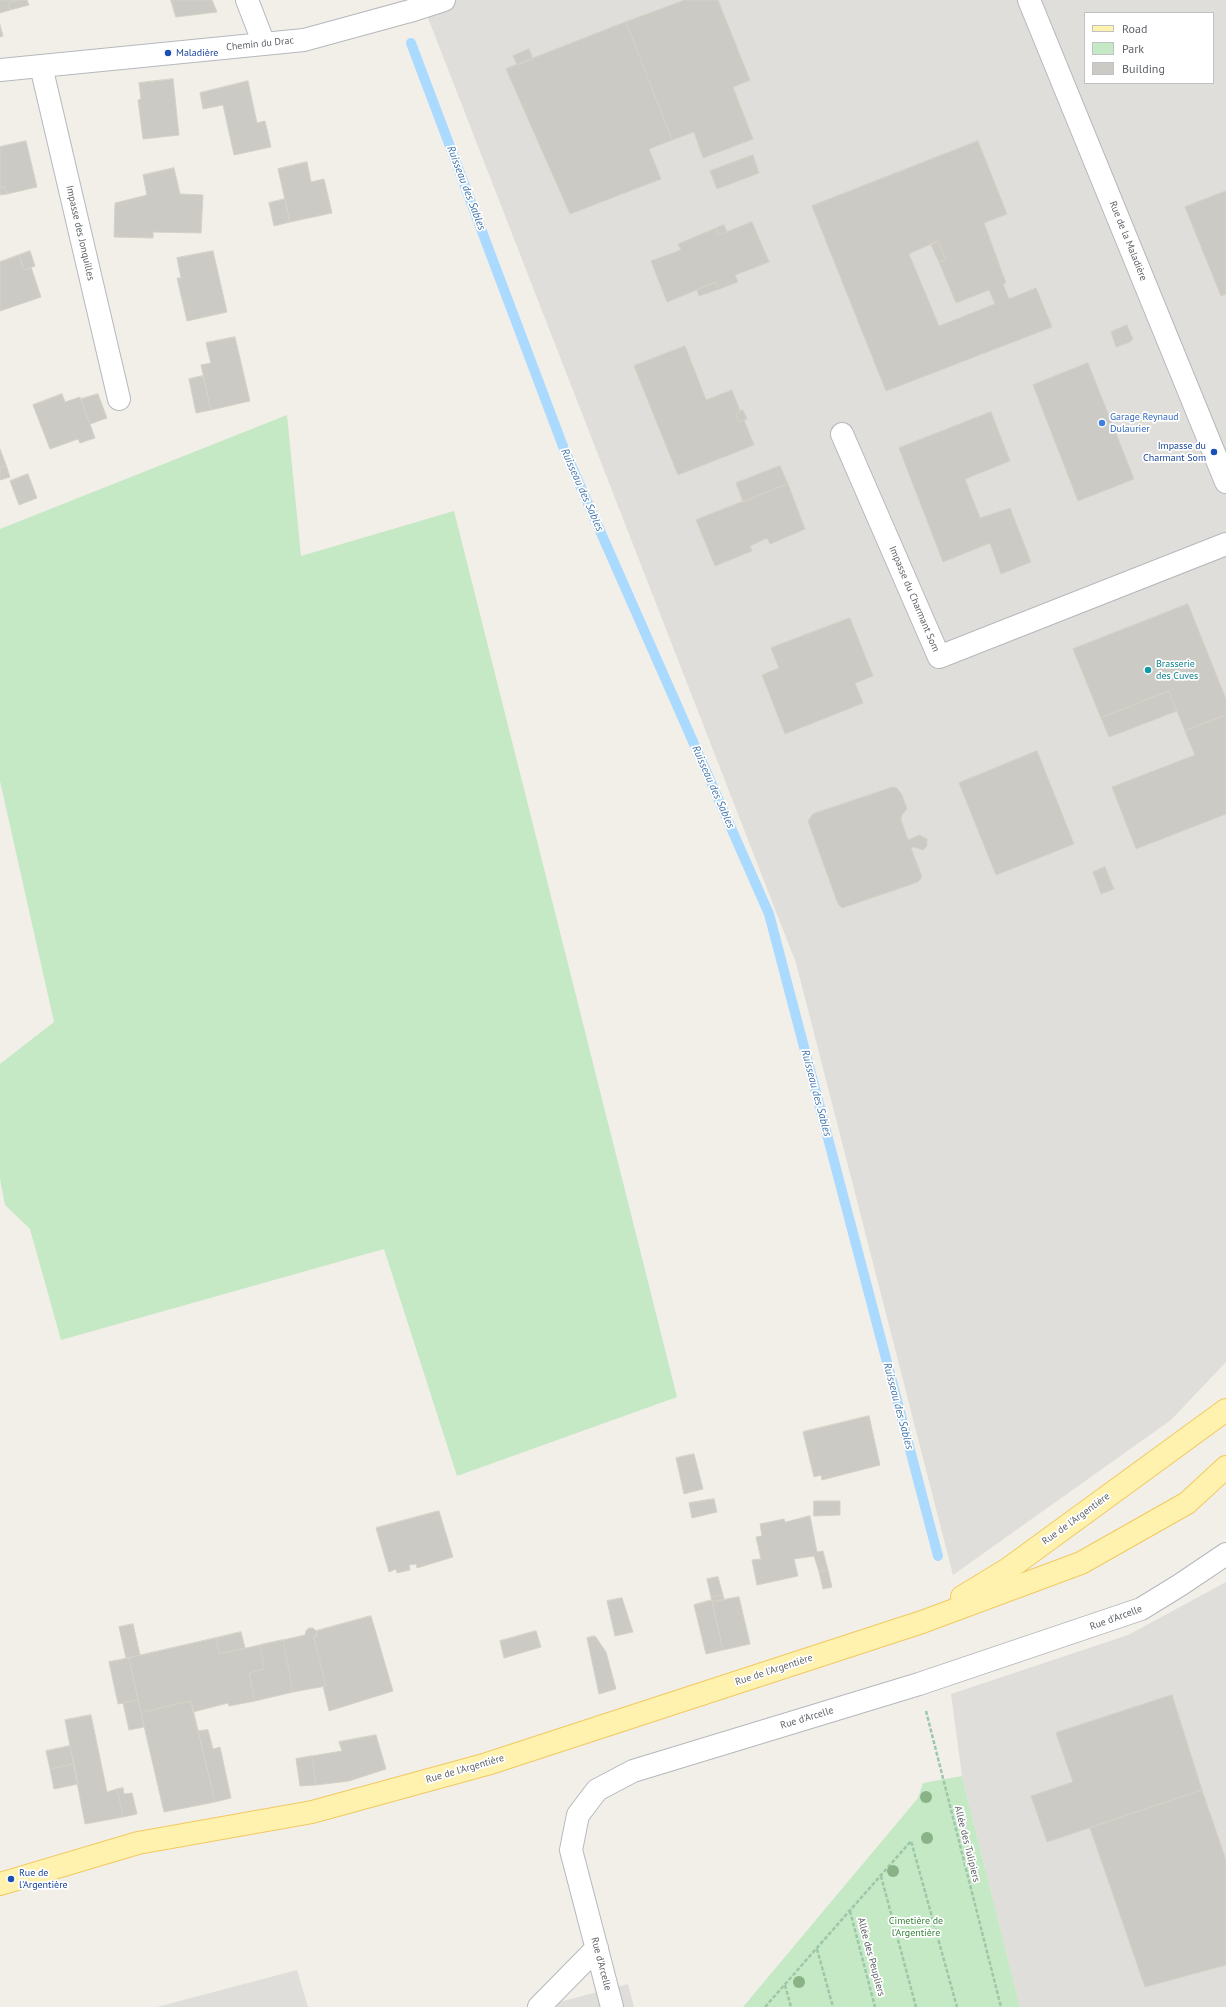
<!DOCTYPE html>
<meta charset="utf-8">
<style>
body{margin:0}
#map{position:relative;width:1226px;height:2007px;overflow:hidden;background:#f1efe8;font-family:"PT Sans",sans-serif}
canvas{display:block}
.legend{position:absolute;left:1084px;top:12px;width:130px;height:72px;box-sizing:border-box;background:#fff;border:1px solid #bfc1c3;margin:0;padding:5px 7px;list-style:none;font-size:12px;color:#5f6368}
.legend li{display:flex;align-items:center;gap:8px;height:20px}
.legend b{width:20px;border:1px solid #bfc1c3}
</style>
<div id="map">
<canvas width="1226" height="2007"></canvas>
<ul class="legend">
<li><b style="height:5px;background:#fff2af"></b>Road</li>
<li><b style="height:11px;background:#c5e8c5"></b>Park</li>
<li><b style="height:11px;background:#cccac5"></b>Building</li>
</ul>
</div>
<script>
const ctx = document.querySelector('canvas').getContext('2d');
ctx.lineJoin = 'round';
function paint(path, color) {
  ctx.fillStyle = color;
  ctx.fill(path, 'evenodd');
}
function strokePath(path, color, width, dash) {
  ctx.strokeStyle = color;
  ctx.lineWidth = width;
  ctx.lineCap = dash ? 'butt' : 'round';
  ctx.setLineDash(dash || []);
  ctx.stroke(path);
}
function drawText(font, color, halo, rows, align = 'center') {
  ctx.font = font + ' "PT Sans",sans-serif';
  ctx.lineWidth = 3.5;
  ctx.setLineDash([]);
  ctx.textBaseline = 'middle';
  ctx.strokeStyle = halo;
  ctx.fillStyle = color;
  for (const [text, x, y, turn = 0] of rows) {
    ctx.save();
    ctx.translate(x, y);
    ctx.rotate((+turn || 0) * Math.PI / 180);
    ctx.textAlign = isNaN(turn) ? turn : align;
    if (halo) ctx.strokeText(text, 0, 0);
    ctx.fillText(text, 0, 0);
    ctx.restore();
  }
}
const industrial = new Path2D(`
 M421,0H1226V1362L1171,1420L953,1575L796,963ZM1085,13H1213V83H1085Z
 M1226,1582V2007H1020L962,1776L951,1694L1128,1635Z
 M297,1970L308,2007H157Z
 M628,1984L634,2007H540Z`);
const green = new Path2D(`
 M287,415L301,556L454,511L677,1397L457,1476L384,1249L61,1340L30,1229L5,1205L0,1179V1064L54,1022L0,781V529Z
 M962,1776L1020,2007H743L918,1798L923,1783Z`);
const stream = new Path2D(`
 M411,43L564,449L769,914L938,1556`);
const building = new Path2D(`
 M0,0H19L8,3L10,10L0,13Z
 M19,0H27L29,5L10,10L8,3Z
 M171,0H212L217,12L176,17Z
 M685,0H718L750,80L733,87L753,139L703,158L694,132L672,140L626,22Z
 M626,22L672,140L649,149L661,179L570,214L506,69Z
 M0,25L3,36L0,37Z
 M529,49L533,59L517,65L513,56Z
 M173,79L179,135L143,139L138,100L141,99L139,83Z
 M248,81L257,123L265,121L271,147L234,155L223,105L203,109L200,93Z
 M26,141L37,187L7,194L5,187L0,188V147Z
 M978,141L1007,214L984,223L1006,283L1003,284L1009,299L1036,288L1052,327L886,391L812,206ZM938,241L946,260L939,262L956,303L989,290L995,304L939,326L909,254Z
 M753,155L759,173L717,189L710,171Z
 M307,162L311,182L324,179L332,213L290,222L278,169Z
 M174,168L180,194L203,195L201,233L153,232V238L114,237L115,203L147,195L143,175Z
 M5,187L7,194L0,195V188Z
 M1226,191V294L1221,296L1185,207Z
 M285,199L290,222L274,226L269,203Z
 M752,222L769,262L735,275L738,282L719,289L716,282L667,302L651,261L681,250L678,244L716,228L718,235Z
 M724,225L727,232L718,235L716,228Z
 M938,241L946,260L939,262L931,245Z
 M30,251L35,266L24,270L19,255Z
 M213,251L227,312L187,321L177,278H181L177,258Z
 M19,255L24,270L31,267L41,297L0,311V262Z
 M716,282L719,289L699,296L697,290Z
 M1127,325L1133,339L1130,342L1116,347L1111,332Z
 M235,337L250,401L211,410L201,365L211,363L206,343Z
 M685,346L706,400L732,390L740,411L736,413L739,422L744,420L754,445L678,475L634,366Z
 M1088,363L1134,479L1078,501L1033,385Z
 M203,376L211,410L196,413L189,379Z
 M62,394L65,402L80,397L95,438L80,443L78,439L50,449L33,405Z
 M98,394L107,418L90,424L81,399Z
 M743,410L747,419L739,422L736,413Z
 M991,412L1010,461L965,479L980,518L1010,508L1031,562L1001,574L990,543L943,562L899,448Z
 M0,449L6,465L0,468Z
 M6,465L10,477L0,480V468Z
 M780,466L788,484L743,502L736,483Z
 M28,474L37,498L19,505L10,481Z
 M788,484L805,529L770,544L767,538L750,546L752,551L715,566L696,520Z
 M1188,604L1226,699V715L1185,731L1169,691L1101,718L1073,649Z
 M850,618L873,676L855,683L863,703L785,734L762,675L779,668L771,648Z
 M1169,691L1177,711L1109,737L1101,718Z
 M1226,715V814L1136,849L1112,787L1195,755L1185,731Z
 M1037,751L1074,844L996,875L959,783Z
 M893,787L897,788L902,795L907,809L902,815L901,820L908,840L919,835L927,839V846L923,850L914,847L911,848L922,877L918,882L842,908L838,904L808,821L813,814Z
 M1105,867L1114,889L1101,894L1093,872Z
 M869,1416L880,1465L822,1480L821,1475L814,1477L803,1432Z
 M694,1454L703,1489L684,1494L676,1458Z
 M714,1499L717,1512L692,1518L689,1503Z
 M814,1501H840V1515L814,1516Z
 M439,1511L453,1557L417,1568L416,1564L409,1565L410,1570L397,1573L396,1569L389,1572L376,1528Z
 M810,1516L817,1552L823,1551L828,1570L819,1572L814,1556L794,1559L798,1576L757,1585L752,1560L761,1559L756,1537L762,1536L760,1524L784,1519L785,1522Z
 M828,1570L832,1587L823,1589L819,1572Z
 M718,1577L723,1595L711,1597L707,1579Z
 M723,1595L724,1600L712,1602L711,1597Z
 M739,1597L750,1644L723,1650L712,1602Z
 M622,1598L633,1632L615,1636L607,1601Z
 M712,1600L723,1650L706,1654L694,1605Z
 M371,1616L393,1691L329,1711L323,1686H326L314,1638L317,1635L316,1631Z
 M133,1624L140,1655L126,1658L119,1627Z
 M309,1628H313L317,1632L314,1638L326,1686L293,1692L283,1640L305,1635L306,1631Z
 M536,1631L541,1647L504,1658L500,1641Z
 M241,1632L245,1648L219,1654L216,1638Z
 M595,1636L606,1652L616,1689L599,1694L587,1638Z
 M216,1638L219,1654L260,1645L264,1669L249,1673L255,1701L229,1706L228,1703L193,1712L191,1701L141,1713L129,1658Z
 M283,1640L293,1692L255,1701L249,1673L264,1669L260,1645Z
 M129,1658L138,1700L118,1704L109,1662Z
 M1172,1695L1202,1790L1047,1842L1031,1796L1073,1782L1056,1733Z
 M138,1700L144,1727L129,1730L123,1703Z
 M191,1701L215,1802L164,1812L141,1713Z
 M91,1715L107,1792L117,1789L123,1817L85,1824L65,1720Z
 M208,1730L213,1749L220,1747L231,1798L215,1802L198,1731Z
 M376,1735L386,1769L349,1781L316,1785L312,1756L342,1751L339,1742Z
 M70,1746L74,1764L50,1769L46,1751Z
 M312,1756L316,1785L300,1786L296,1759Z
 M74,1764L78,1784L54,1789L50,1769Z
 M123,1788L124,1794L132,1793L137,1814L123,1817L117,1789Z
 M1202,1790L1226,1860V1965L1145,1987L1090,1828Z`);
const path = new Path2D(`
 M926,1711L1001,2007
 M881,1876L916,2007
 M850,1911L875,2007
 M817,1949L833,2007
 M785,1985L791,2007
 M765,2007L911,1841L957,2007`);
const minor = new Path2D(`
 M247,0L264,44
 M1029,0L1226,482
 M41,66L119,399
 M0,70L304,40L410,11L444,0
 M842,434L939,657L1226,544
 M539,2007L597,1948
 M612,2007L571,1850L578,1815L597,1790L633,1771L919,1684L1141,1609L1180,1585L1226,1554`);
const major = new Path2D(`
 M962,1597L1008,1569L1226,1410
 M0,1884L138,1843L312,1812L487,1764L922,1622L1081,1563L1187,1503L1226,1467`);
const trees = [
 [926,1797],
 [927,1838],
 [893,1871],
 [799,1982]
];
const markers = [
 [168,53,4,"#1a4fb4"],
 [1102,423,4,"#3f7fe0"],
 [1214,452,4,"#1a4fb4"],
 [1148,670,4,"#0f9aa8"],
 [11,1879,4,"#1a4fb4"]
];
const streetNames = [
 ["Chemin du Drac",260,44,-6],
 ["Impasse des Jonquilles",80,233,77],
 ["Rue de la Maladière",1128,241,68],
 ["Impasse du Charmant Som",914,599,67],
 ["Rue de l'Argentière",1076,1519,-36],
 ["Rue d'Arcelle",1116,1618,-20],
 ["Rue de l'Argentière",774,1670,-18],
 ["Rue d'Arcelle",807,1718,-17],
 ["Rue de l'Argentière",465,1769,-16],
 ["Allée des Tulipiers",967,1844,76],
 ["Allée des Peupliers",871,1957,75],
 ["Rue d'Arcelle",601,1964,75]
];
const transitNames = [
 ["Maladière",176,53],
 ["Impasse du",1206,446,"right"],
 ["Charmant Som",1206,458,"right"],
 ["Rue de",19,1873],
 ["l'Argentière",19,1885]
];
const shopNames = [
 ["Garage Reynaud",1110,417],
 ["Dulaurier",1110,429]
];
const cultureNames = [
 ["Brasserie",1156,664],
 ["des Cuves",1156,676]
];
const parkNames = [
 ["Cimetière de",916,1921],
 ["l'Argentière",916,1933]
];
const waterNames = [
 ["Ruisseau des Sables",466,188,69],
 ["Ruisseau des Sables",582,490,66],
 ["Ruisseau des Sables",713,787,66],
 ["Ruisseau des Sables",816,1093,75],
 ["Ruisseau des Sables",898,1406,75]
];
paint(industrial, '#e0deda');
paint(green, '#c5e8c5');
strokePath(stream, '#aadaff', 10);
paint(building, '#cccac5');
strokePath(building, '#d6d1c6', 1);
strokePath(minor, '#b5b8bc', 24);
strokePath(major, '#f2c960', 24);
strokePath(path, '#9cc7a9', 2.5, [4, 2]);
strokePath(minor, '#fff', 22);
strokePath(major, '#fff2af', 22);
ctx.fillStyle = '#89b387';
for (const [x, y] of trees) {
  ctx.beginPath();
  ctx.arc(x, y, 6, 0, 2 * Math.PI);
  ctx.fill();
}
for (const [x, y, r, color] of markers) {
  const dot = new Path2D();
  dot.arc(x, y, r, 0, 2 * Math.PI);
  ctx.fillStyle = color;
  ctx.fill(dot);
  strokePath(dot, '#fff', 1.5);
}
drawText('10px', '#5f6368', '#fff', streetNames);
drawText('10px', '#164399', '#fff', transitNames, 'left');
drawText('10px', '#366cbe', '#fff', shopNames, 'left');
drawText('10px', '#0d838f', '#fff', cultureNames, 'left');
drawText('10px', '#348238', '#fff', parkNames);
drawText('italic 11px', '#4174aa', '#fff', waterNames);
</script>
